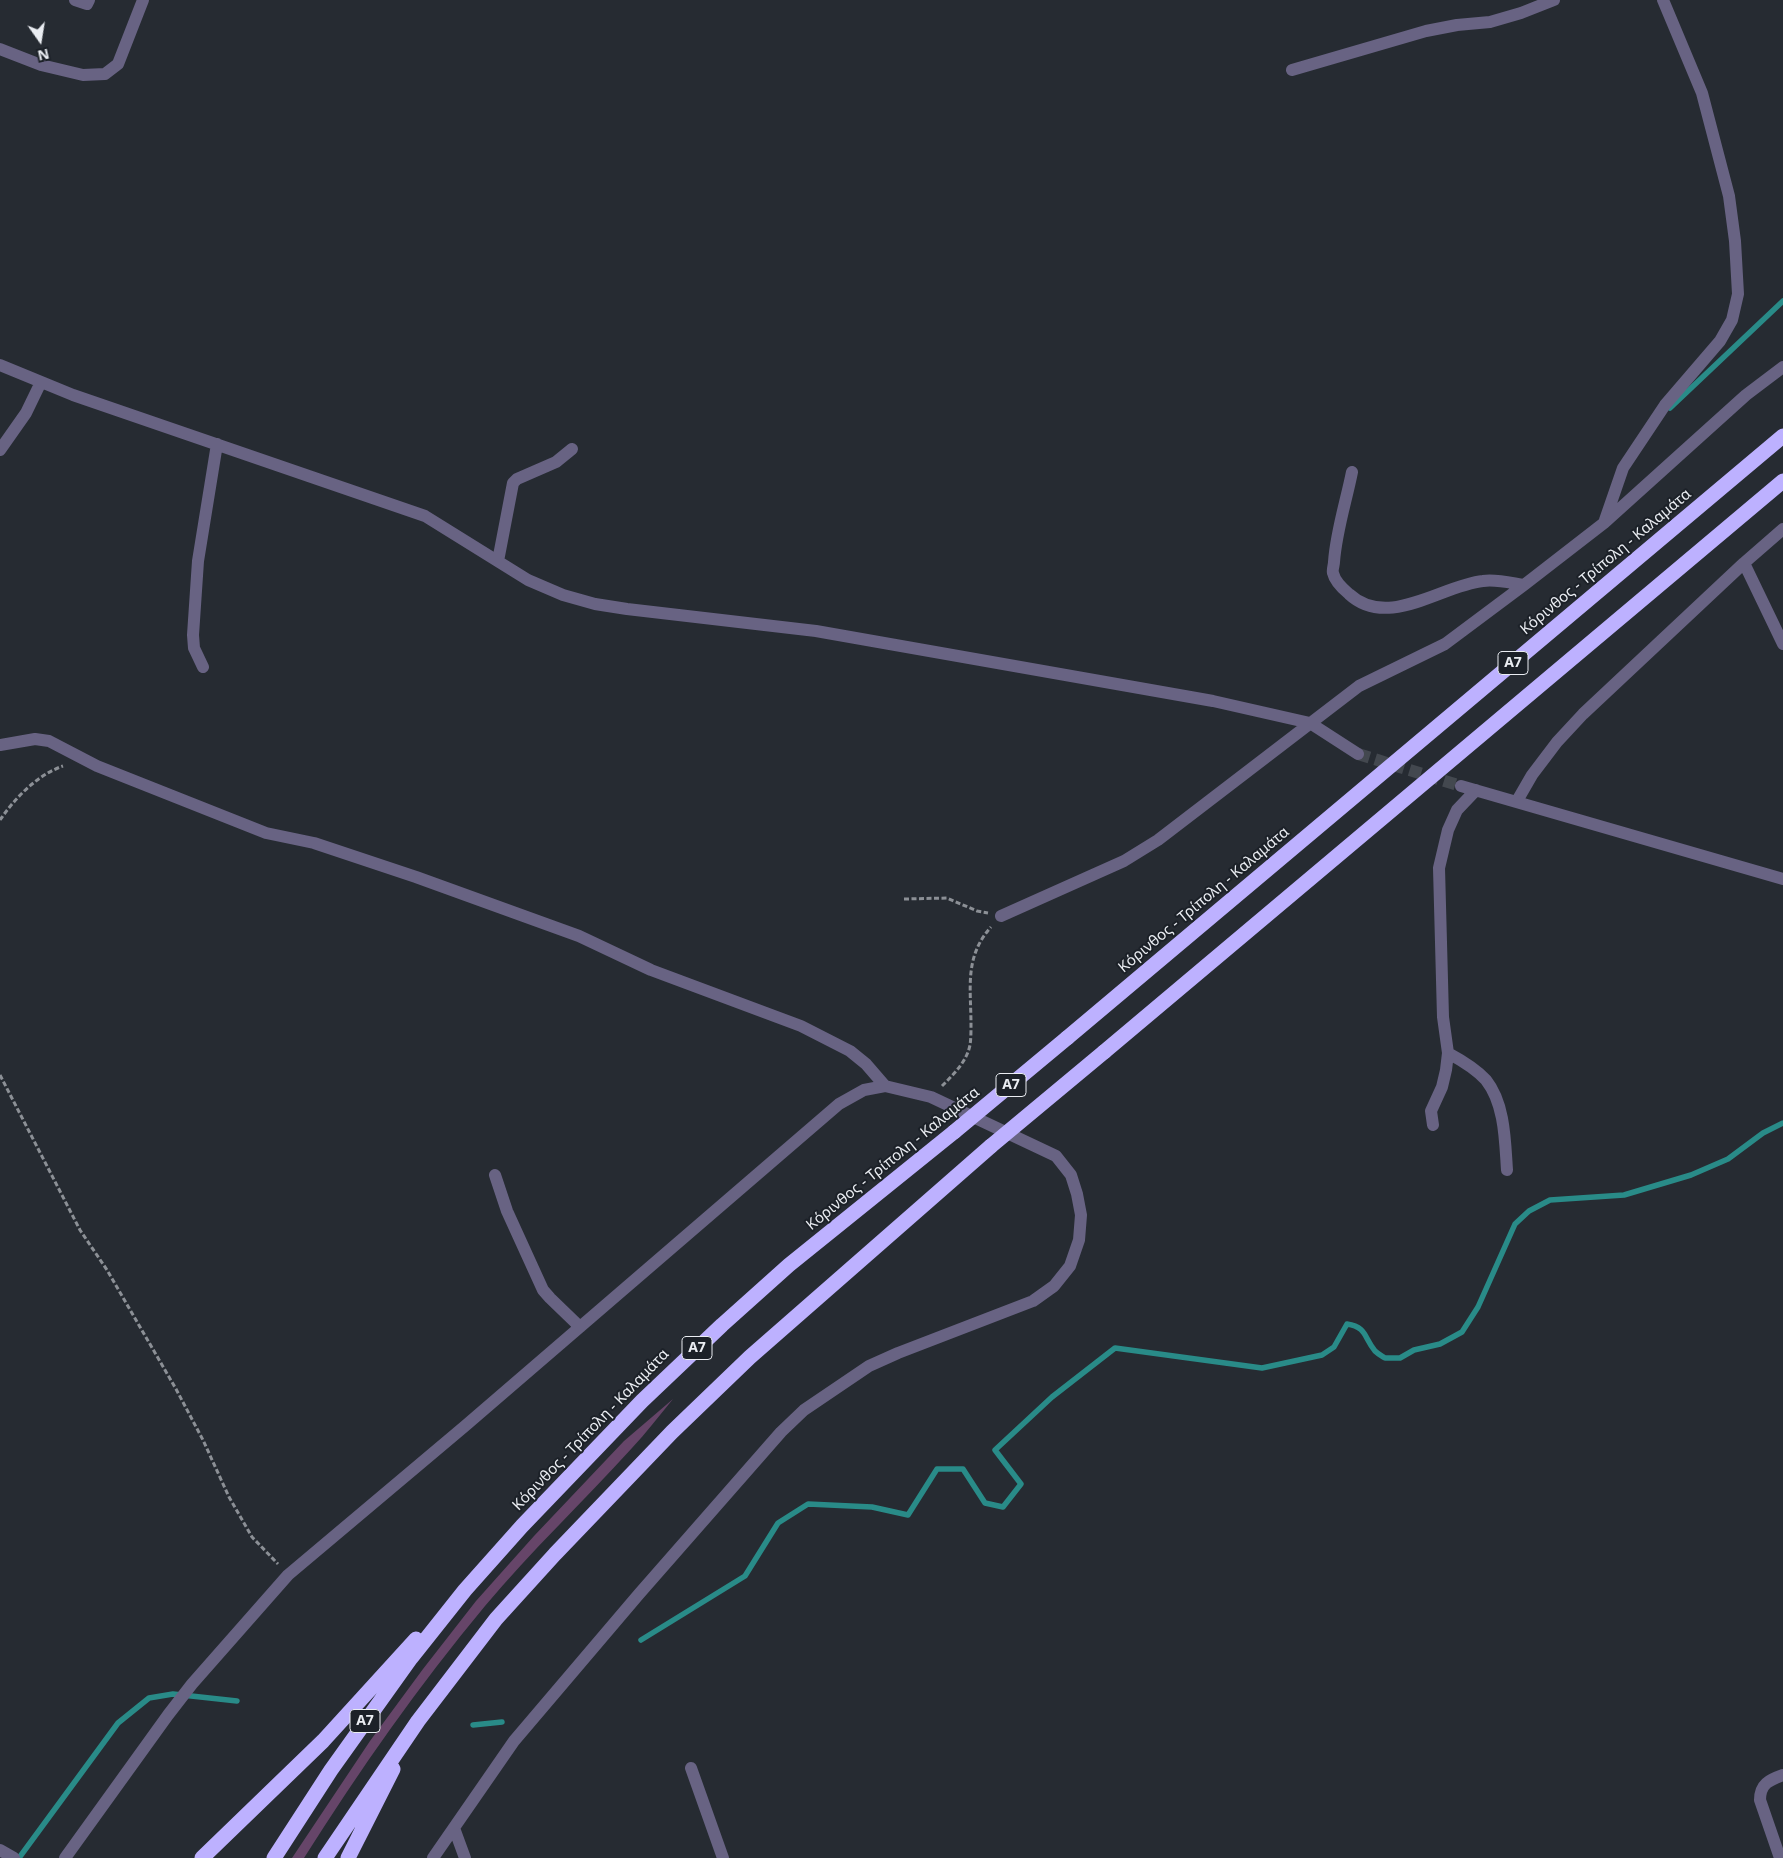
<!DOCTYPE html>
<meta charset="utf-8">
<style>
body{margin:0}
#map{position:relative;width:1783px;height:1858px;overflow:hidden;background:#262b32;font-family:"Noto Sans",sans-serif}
canvas{display:block}
.north{position:absolute;left:15px;top:15px;width:50px;height:50px;-webkit-text-stroke:4px #1c2128;paint-order:stroke;rotate:167deg;font-size:14px;font-weight:700;line-height:20px;text-align:center;color:#eaedf2}
.north::after{content:'';display:block;margin:auto;width:18px;height:22px;background:#eaedf2;clip-path:polygon(50% 0,100% 100%,50% 72%,0 100%)}
</style>
<div id="map">
<canvas width="1783" height="1858"></canvas>
<div class="north">N</div>
</div>
<script>
const ctx = document.querySelector('canvas').getContext('2d');
ctx.lineJoin = 'round';
function paint(path, color) {
  ctx.fillStyle = color;
  ctx.fill(path, 'evenodd');
}
function strokePath(path, color, width, dash) {
  ctx.strokeStyle = color;
  ctx.lineWidth = width;
  ctx.lineCap = dash ? 'butt' : 'round';
  ctx.setLineDash(dash || []);
  ctx.stroke(path);
}
function drawText(font, color, halo, rows, align = 'center') {
  ctx.font = font + ' "Noto Sans",sans-serif';
  ctx.lineWidth = 4;
  ctx.setLineDash([]);
  ctx.textBaseline = 'middle';
  ctx.strokeStyle = halo;
  ctx.fillStyle = color;
  for (const [text, x, y, turn = 0] of rows) {
    ctx.save();
    ctx.translate(x, y);
    ctx.rotate((+turn || 0) * Math.PI / 180);
    ctx.textAlign = isNaN(turn) ? turn : align;
    if (halo) ctx.strokeText(text, 0, 0);
    ctx.fillText(text, 0, 0);
    ctx.restore();
  }
}
const green = new Path2D(`
 M673,1399C659,1416 646,1433 632,1448C583,1502 531,1551 485,1606C419,1685 359,1771 304,1858H292L370,1741L423,1669L476,1601L534,1536L624,1441Z`);
const stream = new Path2D(`
 M1670,408L1783,301
 M641,1640L745,1576L778,1523L808,1504L872,1507L908,1515L937,1469H963L985,1503L1003,1507L1021,1484L995,1450L1052,1397L1115,1348L1262,1368L1322,1355L1334,1347L1347,1324C1367,1327 1364,1338 1375,1351C1378,1354 1382,1356 1385,1358H1400L1414,1350L1440,1344L1462,1332L1478,1307L1515,1224L1529,1211L1550,1200L1624,1195L1691,1175L1728,1159L1763,1133L1783,1123
 M473,1725L502,1722
 M19,1858L118,1723L149,1698L173,1694L237,1701`);
const minorTunnel = new Path2D(`
 M1358,754L1461,786`);
const path = new Path2D(`
 M0,820C15,798 37,775 63,766
 M904,899L947,898L977,911L988,913
 M0,1075L80,1230L107,1270L176,1389L203,1440L229,1497L252,1537L278,1564
 M942,1086C954,1074 967,1061 970,1045C971,1039 971,1031 971,1025C971,988 964,957 991,927`);
const minor = new Path2D(`
 M75,0L87,4L89,0
 M0,49L41,65L83,75L105,74L118,64L143,0
 M1292,70L1426,31L1457,25L1490,22L1521,13L1554,0
 M0,365L73,395L425,516L528,580L563,595L595,604L627,609L816,631L1213,701L1310,723L1358,754
 M0,450L26,413L41,382
 M1352,472C1346,502 1336,532 1334,562C1334,565 1332,570 1333,573C1335,582 1343,589 1349,594C1388,630 1442,585 1483,581C1496,579 1511,583 1524,585
 M1605,520L1623,468L1665,405L1720,341L1732,320L1738,294L1735,241L1729,196L1702,93L1663,0
 M498,561L513,483L517,479L556,462L572,449
 M1744,563L1783,644
 M203,667L194,648L193,635L198,561L217,444
 M0,745L35,739L49,741L97,766L266,833L314,843L416,877L579,936L651,970L801,1026L850,1051L866,1064L885,1086
 M1461,786L1783,879
 M1517,801L1532,775L1557,742L1583,714L1744,563L1783,529
 M1001,916L1124,861L1158,840L1359,686L1445,644L1524,585L1604,523L1746,395L1783,367
 M1448,1053C1461,1060 1476,1069 1486,1080C1505,1104 1505,1141 1507,1170
 M1433,1125L1431,1111L1442,1087L1446,1070L1448,1053L1443,1017L1439,868L1448,830L1457,810L1476,790
 M495,1175L507,1211L543,1290L550,1298L580,1327
 M691,1768L723,1858
 M454,1828L465,1858
 M0,1850L14,1858
 M65,1858L168,1715L192,1684L288,1575L465,1426L839,1104L864,1090L885,1086L931,1097L1056,1156L1071,1175L1077,1194L1081,1215L1079,1240L1070,1266L1054,1286L1033,1301L898,1353L869,1366L804,1410L781,1432L639,1594L514,1741L433,1858
 M1780,1858L1760,1800C1760,1784 1769,1780 1783,1775`);
const highway = new Path2D(`
 M1067,1038L1783,436
 M1104,1052L1783,481
 M202,1858L323,1741L416,1639
 M274,1858L331,1770L411,1658L465,1590L522,1526L642,1401L722,1325L789,1265L954,1132
 M325,1858L418,1721L496,1619L555,1554L672,1432L750,1357L991,1146
 M348,1858L393,1769`);
const highwayBridge = new Path2D(`
 M954,1132L1067,1038
 M991,1146L1104,1052`);
const shields = [
 [1513,663,30],
 [1011,1085,30],
 [697,1348,30],
 [365,1721,30]
];
const shieldNames = [
 ["Α7",1513,663],
 ["Α7",1011,1085],
 ["Α7",697,1348],
 ["Α7",365,1721]
];
const streetNames = [
 ["Κόρινθος - Τρίπολη - Καλαμάτα",1606,562,-40],
 ["Κόρινθος - Τρίπολη - Καλαμάτα",1204,900,-40],
 ["Κόρινθος - Τρίπολη - Καλαμάτα",893,1159,-39],
 ["Κόρινθος - Τρίπολη - Καλαμάτα",591,1430,-46]
];
paint(green, '#664569');
strokePath(stream, '#298b88', 5.5);
strokePath(minorTunnel, '#43484f', 12, [12, 6]);
strokePath(path, '#8c9096', 3, [5, 2.5]);
strokePath(minor, '#686383', 12);
strokePath(highway, '#bdb1ff', 15);
strokePath(highwayBridge, '#bdb1ff', 15);
for (const [x, y, w] of shields) {
  const box = new Path2D();
  box.roundRect(x - w / 2, y - 11.5, w, 23, 4);
  ctx.fillStyle = '#1c2128';
  ctx.fill(box);
  strokePath(box, '#eaedf2', 1);
}
drawText('bold 14px', '#eaedf2', null, shieldNames);
drawText('15px', '#eaedf2', '#1c2128', streetNames);
</script>
